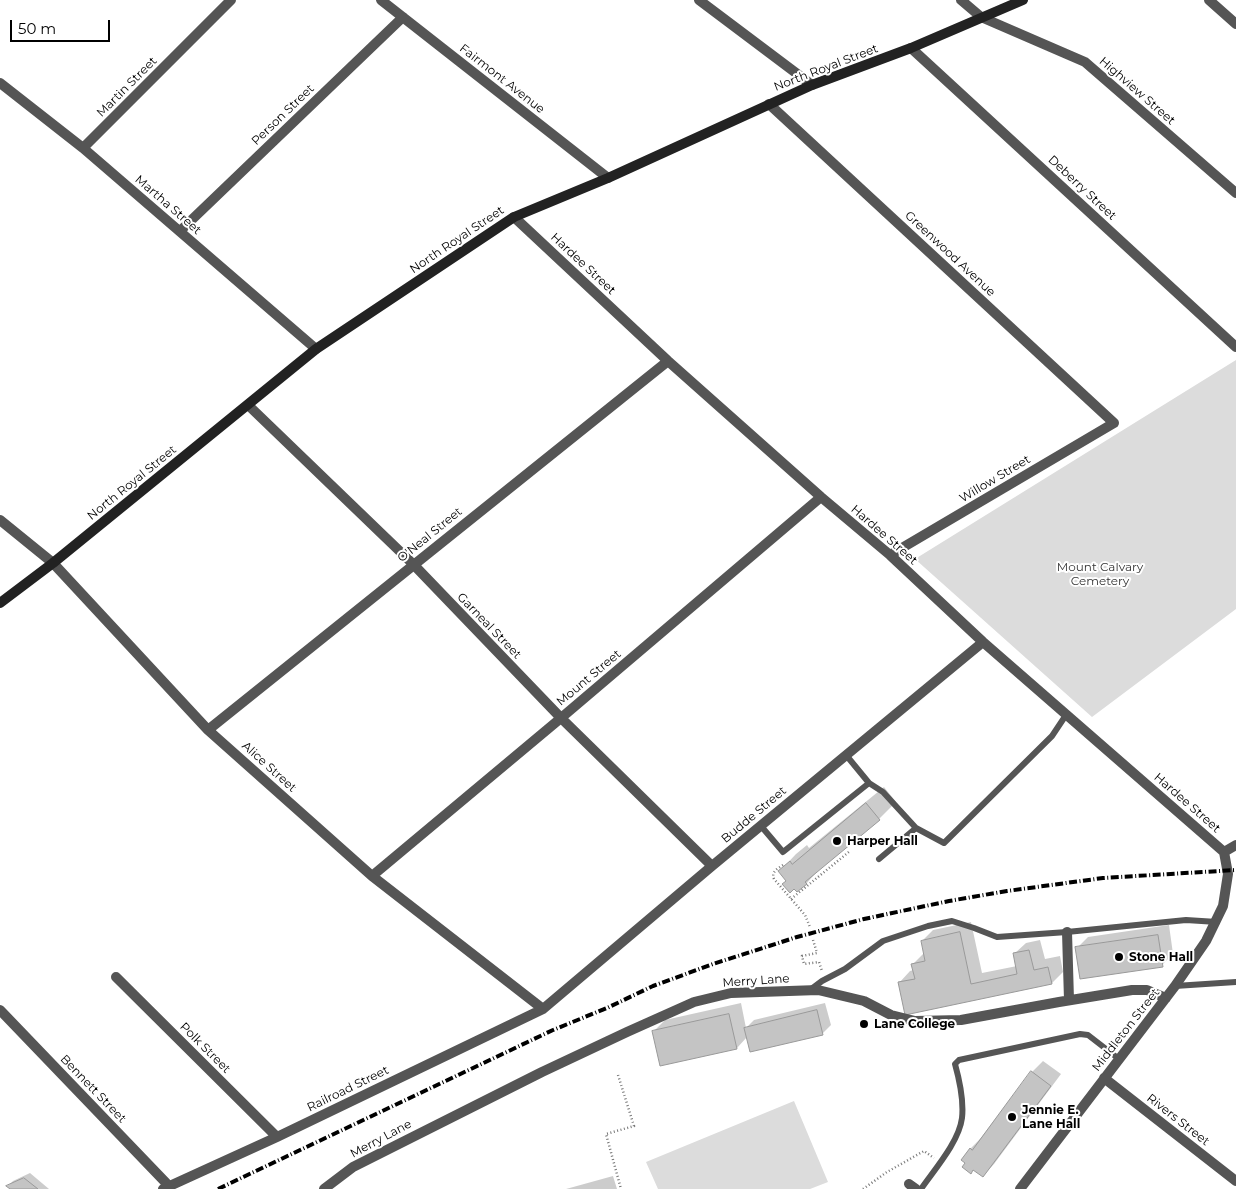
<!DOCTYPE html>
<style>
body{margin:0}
#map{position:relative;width:1236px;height:1189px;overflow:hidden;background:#fff;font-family:Montserrat,sans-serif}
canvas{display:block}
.scale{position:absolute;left:10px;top:20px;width:100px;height:22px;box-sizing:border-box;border:2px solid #000;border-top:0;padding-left:6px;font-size:15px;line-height:18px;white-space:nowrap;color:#000;-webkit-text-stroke:4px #fff;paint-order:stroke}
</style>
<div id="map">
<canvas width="1236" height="1189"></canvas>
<div class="scale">50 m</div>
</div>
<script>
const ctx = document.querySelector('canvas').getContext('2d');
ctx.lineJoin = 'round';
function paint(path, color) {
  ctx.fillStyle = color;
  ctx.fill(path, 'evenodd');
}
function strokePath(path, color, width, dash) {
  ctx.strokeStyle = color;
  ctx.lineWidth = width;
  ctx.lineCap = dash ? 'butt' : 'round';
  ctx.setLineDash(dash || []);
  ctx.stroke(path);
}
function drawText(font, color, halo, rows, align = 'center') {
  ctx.font = font + ' Montserrat,sans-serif';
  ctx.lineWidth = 4;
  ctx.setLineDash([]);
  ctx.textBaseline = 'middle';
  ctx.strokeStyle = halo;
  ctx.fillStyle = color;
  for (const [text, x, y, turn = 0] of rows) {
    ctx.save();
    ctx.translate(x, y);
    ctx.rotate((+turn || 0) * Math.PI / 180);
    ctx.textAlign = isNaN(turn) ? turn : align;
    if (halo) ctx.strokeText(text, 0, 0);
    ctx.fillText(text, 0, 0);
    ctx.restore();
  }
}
const green = new Path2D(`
 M1236,360V609L1092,717L915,559Z
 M794,1101L828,1182L810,1189H658L646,1162Z`);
const shadow = new Path2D(`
 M884,787L896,802L879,819L822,866L806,884L787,880L780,871L796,854L807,845L809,848Z
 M971,922L982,973L1017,966L1014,954L1026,943L1040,940L1045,959L1060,956L1063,972L1052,983L906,1014L899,983L910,971L914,970L913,964L924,953L922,941L933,930Z
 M1169,925L1173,954L1162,965L1077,948L1088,937Z
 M741,1003L746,1028L754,1020L825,1003L831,1025L823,1033L751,1051L747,1037L737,1048L654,1031L665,1020Z
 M1043,1061L1061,1074L994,1164L983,1176L974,1169L971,1172L966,1162L970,1149L982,1137L1032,1072Z
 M30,1173L49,1189H12L8,1186L13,1181Z
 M613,1176L617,1189H566Z`);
const building = new Path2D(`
 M866,803L880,820L805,882L807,884L797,892L794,889L790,893L782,884L786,881L778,871L790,861L792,864Z
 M960,932L971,984L1017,974L1013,953L1029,950L1034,970L1048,967L1052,984L905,1015L898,982L915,979L911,964L925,961L921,941Z
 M1158,935L1163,967L1080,979L1075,947Z
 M817,1010L823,1035L750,1052L744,1028Z
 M729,1014L737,1049L660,1066L652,1031Z
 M1031,1071L1051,1086L983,1177L973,1170L971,1174L962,1167L965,1163L961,1160L970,1148L972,1150Z
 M24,1178L38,1189H10L6,1186Z`);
const path = new Path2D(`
 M783,865C777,869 771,872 774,879L805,915L810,927
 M791,899L850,851
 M813,940L817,953L802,956L804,964L819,962L822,971
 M618,1075L634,1126L606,1134L621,1189
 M863,1189L887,1172L924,1151L934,1158`);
const service = new Path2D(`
 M869,783L883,792L916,828L879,859
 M761,826L783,852L869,783L846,755
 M916,828L944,843L1052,736L1066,715
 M1175,986L1236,982
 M810,990L822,981L845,969L883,941L928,926L952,921L974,928L997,937L1067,932L1186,920L1217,922
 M921,1189C934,1170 959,1142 962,1118C964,1100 960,1082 955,1064L959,1060L1080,1034L1088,1035L1119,1059`);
const minor = new Path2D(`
 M381,0L608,178
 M699,0L812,85
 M1209,0L1236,24
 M981,17L1085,62L1236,193
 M911,48L1236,347
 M0,83L83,148L316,349
 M769,104L1114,423L890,555
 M83,148L231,0
 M514,217L668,361L821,497L890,555L983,642L1224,852L1228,874L1223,906L1206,941L1175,986L1020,1189
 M180,231L403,17
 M248,405L413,564L561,718L712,866
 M0,520L53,563L208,730L372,876L543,1009
 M208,730L668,361
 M1224,852L1236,845
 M372,876L561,718L821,497
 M1067,932L1069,1000
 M116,977L277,1137
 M0,1010L169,1186
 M1104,1078L1236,1181
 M909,1184L916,1189
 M163,1189L277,1137L543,1009L712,866L983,642
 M324,1189L353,1167L542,1072L627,1032L694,1002L731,993L818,990L864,1001L891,1015L915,1021L961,1020L1059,1002L1132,990H1147L1166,998`);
const tertiary = new Path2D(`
 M961,0L981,17`);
const secondary = new Path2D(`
 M0,603L53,563L316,349L514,217L608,178L812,85L911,48L1023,0`);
const rail = new Path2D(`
 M218,1189L553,1030L607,1008L653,986L713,964L797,937L864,919L949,901L1007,891L1103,878L1236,870`);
const markers = [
 [837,841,5,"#000"],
 [1119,957,5,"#000"],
 [864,1024,5,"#000"],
 [1012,1117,5,"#000"]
];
const streetNames = [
 ["North Royal Street",826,68,-21],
 ["Fairmont Avenue",502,79,38],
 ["Martin Street",127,87,-45],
 ["Highview Street",1137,91,41],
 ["Person Street",283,115,-44],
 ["Deberry Street",1082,188,43],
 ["Martha Street",168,205,41],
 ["North Royal Street",457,240,-34],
 ["Greenwood Avenue",950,254,43],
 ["Hardee Street",583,264,43],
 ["Willow Street",995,479,-31],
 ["North Royal Street",132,483,-39],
 ["O'Neal Street",430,535,-39],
 ["Hardee Street",884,535,41],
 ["Garneal Street",489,626,46],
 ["Mount Street",589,678,-40],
 ["Alice Street",269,767,42],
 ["Hardee Street",1187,803,41],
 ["Budde Street",754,815,-40],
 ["Merry Lane",756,981,-4],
 ["Middleton Street",1126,1030,-52],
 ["Polk Street",205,1048,45],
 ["Bennett Street",93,1089,46],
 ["Railroad Street",348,1089,-26],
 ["Rivers Street",1178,1120,38],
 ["Merry Lane",381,1139,-28]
];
const parkNames = [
 ["Mount Calvary",1100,567],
 ["Cemetery",1100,581]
];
const poiNames = [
 ["Harper Hall",847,841],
 ["Stone Hall",1129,957],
 ["Lane College",874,1024],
 ["Jennie E.",1022,1110],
 ["Lane Hall",1022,1124]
];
paint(green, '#dcdcdc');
paint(shadow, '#0003');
paint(building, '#c4c4c4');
strokePath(building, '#999', 1);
strokePath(path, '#777', 2.5, [1, 2.5]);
strokePath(service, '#555', 6);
strokePath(minor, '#555', 10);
strokePath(tertiary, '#555', 10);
strokePath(secondary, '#222', 10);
strokePath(rail, '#000', 4, [8, 2.5, 1, 2.5]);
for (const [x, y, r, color] of markers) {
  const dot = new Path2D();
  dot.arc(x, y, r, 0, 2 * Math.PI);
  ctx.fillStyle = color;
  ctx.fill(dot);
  strokePath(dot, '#fff', 2);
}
drawText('12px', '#000', '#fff', streetNames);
drawText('12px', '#333', '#fff', parkNames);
drawText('bold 12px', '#000', '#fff', poiNames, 'left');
</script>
